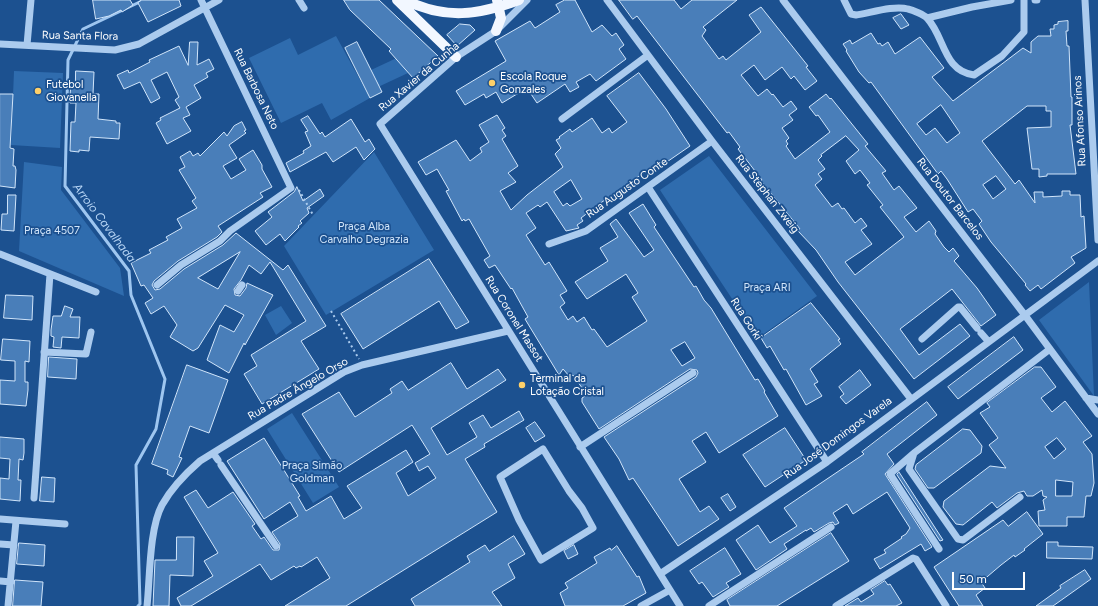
<!DOCTYPE html>
<meta charset="utf-8">
<style>
body{margin:0}
#map{position:relative;width:1098px;height:606px;overflow:hidden;background:#1c5190;font-family:Figtree,sans-serif}
canvas{display:block}
.scale{position:absolute;left:952px;top:572px;width:73px;height:18px;box-sizing:border-box;border:2px solid #fff;border-top:0;padding-left:5px;font-size:12px;line-height:14px;white-space:nowrap;color:#fff;-webkit-text-stroke:3px #1c5190;paint-order:stroke}
</style>
<div id="map">
<canvas width="1098" height="606"></canvas>
<div class="scale">50 m</div>
</div>
<script>
const ctx = document.querySelector('canvas').getContext('2d');
ctx.lineJoin = 'round';
function paint(path, color) {
  ctx.fillStyle = color;
  ctx.fill(path, 'evenodd');
}
function strokePath(path, color, width, dash) {
  ctx.strokeStyle = color;
  ctx.lineWidth = width;
  ctx.lineCap = dash ? 'butt' : 'round';
  ctx.setLineDash(dash || []);
  ctx.stroke(path);
}
function drawText(font, color, halo, rows, align = 'center') {
  ctx.font = font + ' Figtree,sans-serif';
  ctx.lineWidth = 3.5;
  ctx.setLineDash([]);
  ctx.textBaseline = 'middle';
  ctx.strokeStyle = halo;
  ctx.fillStyle = color;
  for (const [text, x, y, turn = 0] of rows) {
    ctx.save();
    ctx.translate(x, y);
    ctx.rotate((+turn || 0) * Math.PI / 180);
    ctx.textAlign = isNaN(turn) ? turn : align;
    if (halo) ctx.strokeText(text, 0, 0);
    ctx.fillText(text, 0, 0);
    ctx.restore();
  }
}
const green = new Path2D(`
 M336,36L370,98L331,120L322,103L281,123L249,58L290,38L298,55Z
 M401,56L408,73L378,87L371,70Z
 M14,71L63,73L60,148L11,145Z
 M374,152L434,250L326,315L284,246Z
 M709,156L817,296L758,338L660,190Z
 M24,162L62,167L61,190L120,268L124,296L19,251Z
 M1089,282L1094,396L1039,320Z
 M281,306L292,323L276,335L265,315Z
 M292,413L339,487L313,503L267,429Z`);
const stream = new Path2D(`
 M138,606L140,604L136,465L156,429L165,379L131,295L129,271L65,186L68,60L83,29L144,0`);
const building = new Path2D(`
 M93,0H130L133,5L122,12L121,10L109,16L96,19Z
 M142,0H179L181,6L148,22L138,3Z
 M344,0H379L438,56L413,78L389,51L391,49L350,10Z
 M565,0H575L592,32L602,25L612,36L616,33L624,45L619,49L626,59L596,81L590,74L576,82L579,87L570,92L565,84L537,103L527,88L502,103L496,92L486,98L484,94L465,105L456,91L506,61L495,41L530,21L535,28L560,12L556,5Z
 M619,0H674L681,9L692,0H737L703,27L706,30L702,36L719,59L723,56L726,60L761,32L749,15L761,7L808,66L806,67L817,81L805,90L794,76L791,79L782,67L765,80L754,65L741,75L758,96L767,89L772,95L773,94L783,107L791,101L797,109L789,115L793,120L782,128L789,138L786,141L788,144L786,146L795,159L830,132L818,115L816,116L809,107L826,94L830,99L831,98L868,144L865,146L886,171L882,173L894,190L899,186L917,208L904,217L916,232L929,221L936,231L935,234L944,247L949,252L953,248L959,256L954,261L977,288L996,315L981,326L952,289L921,313L900,329L919,355L960,324L970,336L914,379L838,282L816,250L798,231L800,229L761,181L762,180L738,149L740,147L729,132L727,133L637,16L633,19ZM846,136L859,150L846,161L855,174L860,170L870,183L867,185L883,205L880,207L904,237L855,275L845,262L872,244L861,230L867,226L861,218L855,223L844,208L842,209L838,203L832,207L815,185L822,179L818,174L825,169L818,160L822,156L821,155Z
 M901,14L909,25L901,29L893,18Z
 M1068,21V31H1066L1067,46H1069L1071,97H1072V125H1070L1076,174H1047V176L1039,177V169H1032L1027,128L1051,127V111H1046V106H1027L982,141L1015,184L1019,180L1035,203L1034,192H1043V197L1062,196V191H1070V195H1080L1081,217L1084,216L1086,248L1071,257L1075,263L1041,289L1038,285L1030,291L1025,285L1026,284L991,242L979,224L982,221L973,209L968,212L947,179L941,171L938,174L871,82L869,83L859,72L846,51L847,50L843,44L850,40L852,44L871,33L878,44L880,43L882,46L888,42L895,54L920,37L944,68L932,77L953,101L1023,48L1031,53V42L1038,36H1051L1050,29H1054V25L1058,24V22ZM941,105L960,133L947,143L935,128L926,135L917,124ZM996,176L1006,189L993,199L983,185Z
 M460,24L470,25L475,30L457,46L447,35Z
 M190,42H198L197,65L209,59L214,69L206,73L208,77L194,85L201,98L186,107L190,115L183,118L191,131L167,144L156,123L161,120L160,118L180,108L175,100L179,97L167,72L151,80L160,98L151,103L140,82L124,89L117,75L128,70L129,73L150,62L149,60L179,46L188,65Z
 M357,42L382,92L370,98L345,48Z
 M76,71L94,72L93,94H99L98,119L116,121V123H120L119,139L90,137L89,151L79,150V152L70,151L71,122H75L76,103H70V95L71,84H75Z
 M639,73L666,109L690,146L661,166L658,163L602,202L581,218L583,221L577,225L579,228L566,231L547,202L540,207L538,205L526,213L536,228L526,235L545,265L549,262L567,291L560,295L565,303L560,307L568,320L573,316L577,322L584,317L592,330L594,329L607,347L647,321L632,297L638,293L626,274L587,299L575,282L608,261L600,248L618,237L610,224L616,219L644,257L654,250L629,213L643,204L656,225L654,227L694,287L696,286L704,300L711,308L755,380L758,379L765,391L764,392L778,416L719,453L706,432L692,441L706,462L679,479L700,512L709,506L719,519L678,546L633,478L629,480L619,459L604,437L696,377L698,373L697,370L690,369L599,429L582,402V398L587,395L573,375L570,377L563,369L559,375L525,319L528,317L512,288L511,289L495,265L489,268L484,260L490,256L469,219L465,221L464,219L462,221L446,191L449,190L437,169L426,175L418,162L456,140L470,161L482,152L480,148L489,142L479,125L497,115L505,128L502,130L506,136L502,139L518,166L508,173L516,182L500,191L511,210L527,195L563,167L555,154L561,148L556,140L560,138L559,137L570,129L572,132L592,118L602,133L609,128L612,133L627,122L607,96ZM571,180L582,199L570,206L567,203L563,206L554,192ZM685,342L695,358L682,366L671,350Z
 M0,94H13L10,148L14,149L13,166H15L16,170L15,188L0,186Z
 M308,116L320,134L322,132L325,137L351,119L365,142L369,139L375,149L364,160L356,147L333,162L326,152L290,172L286,163L304,153L303,151L311,146L305,132L308,131L301,120Z
 M242,122L246,130L244,131L246,133L229,145L237,158L223,166L231,179L246,170L239,159L253,150L262,165V169L272,187L260,193L263,197L218,226L222,232L217,237L178,261L154,281L152,285L155,290L160,289L184,269L223,245L236,233L283,270L288,265L326,326L301,341L319,369L262,404L244,374L257,366L251,355L306,321L270,262L261,274L249,265L241,280L234,289L235,295L240,296L246,288L247,283L273,295L245,345L244,343L229,373L207,360L220,325L234,332L244,315L225,305L198,348L193,351L170,337L177,325L164,306L151,314L145,303L153,298L144,285L141,286L131,263L151,253L149,250L168,240L166,237L182,228L177,219L197,208L192,201L196,198L179,170L185,167L180,157L190,151L193,156L198,153L200,156L224,132L227,136L234,126ZM240,252L218,289L198,278Z
 M297,187L303,201L320,189L324,196L307,208L309,213L300,221L302,223L298,226L299,227L285,241L280,234L266,245L255,231L272,217L268,212L294,192Z
 M8,195H16L14,231L1,230L2,214H7Z
 M429,259L469,322L456,329L439,301L363,349L341,314Z
 M6,295L33,296L32,320L4,318Z
 M811,303L840,339L838,340L841,344L810,369L818,382L814,384L822,396L806,405L786,369L784,370L770,346L767,348L761,338Z
 M65,306L73,309L70,317H80L79,338L62,337L61,348L53,347L54,337L51,336V330L53,316H61Z
 M1014,337L1023,350L958,399L948,387Z
 M3,339L30,341L29,362L25,361V382H28V390L26,406L0,404V380L15,381V361L1,360Z
 M49,357L77,359L76,379L48,377Z
 M451,363L467,389L498,369L506,380L431,428L447,455L477,437L469,423L483,415L491,428L519,411L524,420L484,444L485,447L465,459L497,512L346,606H285L330,578L317,557L301,567L300,566L296,568L294,566L271,580L260,564L191,606H181L177,598L213,576L204,561L218,553L184,497L196,490L208,508L233,492L255,524L252,526L261,539L264,537L273,550H279L280,544L272,532L298,516L290,502L264,519L227,461L264,438L300,496L298,497L306,511L331,496L344,519L362,508L347,486L406,450L413,462L396,473L408,496L436,478L428,466L419,471L415,463L430,454L412,425L339,472L302,414L339,392L355,417L392,393L390,389L402,381L408,390Z
 M187,365L228,380L209,433L190,426L179,457L182,458L173,477L167,474L168,470L152,464Z
 M1035,367H1041L1056,387L1041,398L1052,412L1065,401L1092,436L1083,442L1092,454L1094,483L1091,496H1086L1084,517H1067V526H1039L1038,511L1045,510L1043,500L1047,497L1043,496L1042,490L1033,496H1027L1024,491L1017,493L997,508L992,502L963,525L956,524L943,507L944,501L990,466L1006,468L989,445L998,438L980,413L990,407L987,403ZM1057,438L1066,449L1054,459L1045,447ZM1056,480L1073,482L1072,496H1056Z
 M860,370L871,385L846,404L840,397L844,394L839,387Z
 M927,402L937,415L887,454L894,464L885,474L932,547L925,551L921,544L880,569L874,559L886,553L884,550L902,538L901,537L906,534L910,528L887,492L853,514L847,504L833,513L839,523L835,525L833,522L829,523L814,532L811,528L806,531V530L784,544L787,549L756,570L736,540L758,525L770,543L797,526L784,508L864,454L862,452Z
 M535,422L545,436L535,442L526,428Z
 M785,428L806,460L765,487L743,455Z
 M963,429L970,430L982,446L981,453L934,488H928L915,469L916,465Z
 M0,437L24,439V453L23,460L19,459L18,480H21L20,501L0,499V478L9,479L10,459L0,458Z
 M899,472L943,540L940,541L897,475Z
 M42,477L55,478L54,502L40,501Z
 M728,494L736,507L730,511L721,498Z
 M1027,512L1043,534L1024,549L1025,550L1015,557L1014,555L1001,565L981,582L985,588L976,595L983,606H959L934,567L1003,520L1008,526Z
 M831,533L849,561L777,606H730L727,600Z
 M514,536L525,554L508,564L515,578L492,592L502,606H415L411,599L470,562L467,556L485,545L489,551Z
 M177,537H194L193,576L170,575L169,606H153L155,560H176Z
 M1047,542H1058V546L1093,547L1092,559L1047,558Z
 M19,543L45,545L44,566L17,564Z
 M574,545L578,554L568,559L564,551Z
 M617,546L637,577L639,576L646,593L623,606H565L560,593L568,588L565,583L597,563L594,557L610,548L611,550Z
 M725,548L741,574L726,583L729,587L713,597L702,582L699,584L690,571Z
 M1085,570L1091,579L1053,606H1036L1061,588L1060,586Z
 M15,580L43,582L41,606H13Z
 M885,581L888,585L890,584L902,603L896,606H845L858,598L861,602L874,594L871,590Z`);
const path = new Path2D(`
 M299,190L313,215
 M331,311L359,359`);
const minor = new Path2D(`
 M299,0L304,8
 M527,0L496,31L456,57L380,124L680,606
 M607,0L712,141L911,399
 M783,0L1024,314L1098,414
 M844,0L851,14L856,15C870,13 894,5 908,9C913,10 924,15 927,18C945,37 943,71 974,75L1002,56L1024,32V0
 M1035,0H1037
 M1085,0L1098,240
 M927,18L972,7L1011,0
 M0,44L115,50L139,44L219,0
 M27,45L31,0
 M562,119L648,55
 M648,187L827,462
 M549,244L586,231L712,141
 M0,254L96,292
 M157,285L181,265L220,241L230,231L291,188L201,0
 M238,291L242,285
 M981,333L988,341
 M922,339L958,307H960L977,328
 M44,352L86,354L91,332
 M1086,398L1098,400
 M580,447L693,373
 M543,449L569,491L582,508L593,528L541,560L519,520L500,477Z
 M213,453L218,460
 M913,454L890,474L939,549
 M221,465L276,546
 M1020,497L963,540L958,539L909,469L914,453L1050,349
 M34,498L50,274
 M0,519L65,524
 M0,544L14,545
 M660,574L827,462L1098,261
 M0,581L11,582
 M8,606L16,521
 M147,606C150,579 149,529 162,505C172,487 185,474 200,461L344,372L362,365L508,331
 M641,606L670,590
 M709,606L831,527
 M836,606L913,558L916,559L946,606`);
const major = new Path2D(`
 M397,0L456,57
 M405,0C446,20 478,15 519,0
 M496,31L501,18L497,0`);
const markers = [
 [492,83,4,"#fed069"],
 [38,91,4,"#fed069"],
 [522,385,4,"#fed069"]
];
const streetNames = [
 ["Rua Santa Flora",80,36,1],
 ["Rua Xavier da Cunha",419,77,-40],
 ["Rua Barbosa Neto",256,89,64],
 ["Rua Afonso Arinos",1080,121,-93],
 ["Rua Augusto Conte",627,188,-35],
 ["Rua Stephan Zweig",767,194,52],
 ["Rua Doutor Barcelos",950,199,52],
 ["Rua Coronel Massot",514,319,58],
 ["Rua Gorki",746,319,57],
 ["Rua Padre Ângelo Orso",298,389,-30],
 ["Rua José Domingos Varela",838,438,-36]
];
const poiNames = [
 ["Escola Roque",500,77],
 ["Gonzales",500,90],
 ["Futebol",46,85],
 ["Giovanella",46,98],
 ["Terminal da",530,379],
 ["Lotação Cristal",530,392]
];
const parkNames = [
 ["Praça Alba",364,227],
 ["Carvalho Degrazia",364,240],
 ["Praça 4507",52,231],
 ["Praça ARI",767,288],
 ["Praça Simão",312,466],
 ["Goldman",312,479]
];
const waterNames = [
 ["Arroio Cavalhada",104,223,53]
];
paint(green, '#2f6cae');
strokePath(stream, '#9ec6f0', 3);
paint(building, '#497eb9');
strokePath(building, '#d1e5fa', 1);
strokePath(path, '#abcbee', 2, [2, 3]);
strokePath(minor, '#abcbee', 7);
strokePath(major, '#f2f7ff', 10);
for (const [x, y, r, color] of markers) {
  const dot = new Path2D();
  dot.arc(x, y, r, 0, 2 * Math.PI);
  ctx.fillStyle = color;
  ctx.fill(dot);
  strokePath(dot, '#1c5190', 1.5);
}
drawText('11px', '#fff', '#1c5190', streetNames);
drawText('11px', '#fff', '#1c5190', poiNames, 'left');
drawText('11px', '#d1e5fa', '#1c5190', parkNames);
drawText('italic 12px', '#b7d5f5', '#1c5190', waterNames);
</script>
